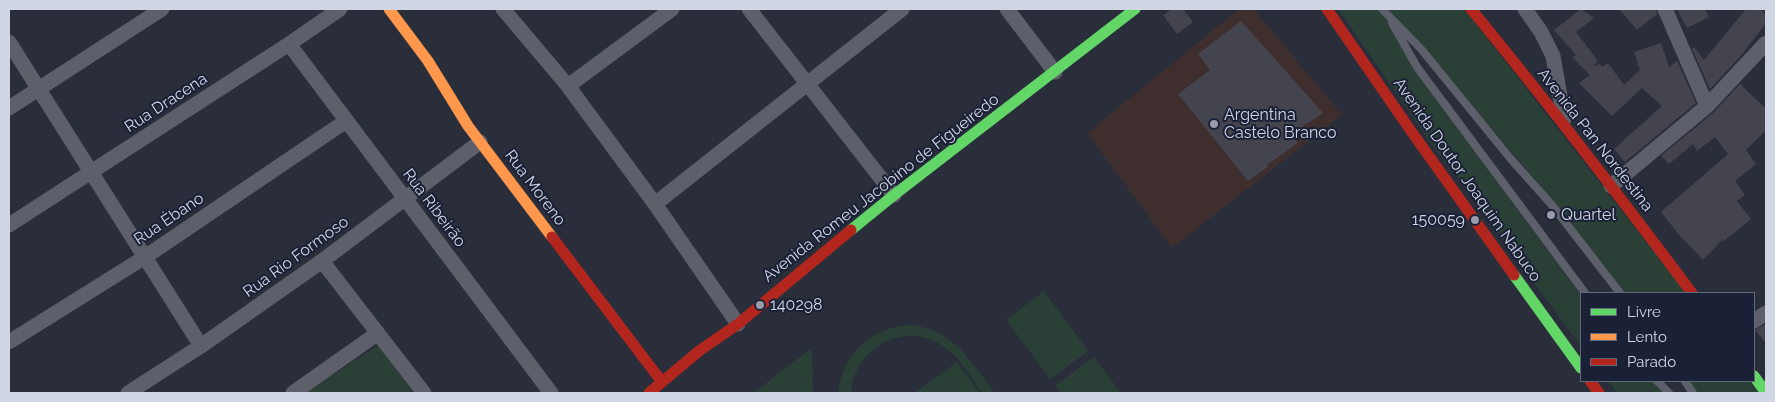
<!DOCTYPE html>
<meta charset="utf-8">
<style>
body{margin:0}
#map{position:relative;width:1775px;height:402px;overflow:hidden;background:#2a2e3b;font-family:Raleway,sans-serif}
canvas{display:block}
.frame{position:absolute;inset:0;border:10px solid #d1d6e5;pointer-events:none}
.legend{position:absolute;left:1580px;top:292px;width:175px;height:90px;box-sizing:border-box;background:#1a2136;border:1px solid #63697c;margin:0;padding:6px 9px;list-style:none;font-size:15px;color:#d1d6e5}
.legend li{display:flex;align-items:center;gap:10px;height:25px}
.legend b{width:25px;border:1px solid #63697c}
</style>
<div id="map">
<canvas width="1775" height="402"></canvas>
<div class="frame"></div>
<ul class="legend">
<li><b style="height:6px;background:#63d668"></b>Livre</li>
<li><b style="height:6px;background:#ff974d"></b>Lento</li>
<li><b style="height:6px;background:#b3261e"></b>Parado</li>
</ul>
</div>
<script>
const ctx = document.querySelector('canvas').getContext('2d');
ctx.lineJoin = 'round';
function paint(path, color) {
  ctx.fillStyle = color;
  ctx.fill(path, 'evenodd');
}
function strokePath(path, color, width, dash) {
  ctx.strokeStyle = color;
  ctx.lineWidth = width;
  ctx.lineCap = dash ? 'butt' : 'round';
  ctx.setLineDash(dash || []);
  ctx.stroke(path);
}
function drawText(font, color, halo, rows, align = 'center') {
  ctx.font = font + ' Raleway,sans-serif';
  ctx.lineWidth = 4;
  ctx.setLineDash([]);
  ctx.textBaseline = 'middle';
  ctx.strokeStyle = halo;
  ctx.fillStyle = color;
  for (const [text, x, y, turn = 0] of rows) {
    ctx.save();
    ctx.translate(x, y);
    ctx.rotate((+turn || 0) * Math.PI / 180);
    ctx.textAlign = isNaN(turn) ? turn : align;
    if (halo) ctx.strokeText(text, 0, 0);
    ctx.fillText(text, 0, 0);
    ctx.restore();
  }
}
const education = new Path2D(`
 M1239,9H1254L1342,115L1172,248L1087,133Z`);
const green = new Path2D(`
 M1338,9H1382L1417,67L1516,208L1581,295V346L1513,255L1484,209L1435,149Z
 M1388,9H1464L1686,293H1625L1541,186Z
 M1044,291L1088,351L1050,379L1006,320Z
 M907,325C953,327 970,361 995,393H982C971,378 960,357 943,346C904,320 854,348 851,393H838C843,354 868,330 907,325Z
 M379,345L413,393H319L306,392Z
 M812,348L813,393H753Z
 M1094,357L1121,393H1061L1055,386Z
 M957,362L980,393H915Z
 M1608,381H1652L1663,393H1617Z
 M1689,381H1752L1759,393H1698Z`);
const building = new Path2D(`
 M1172,9H1183L1193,22L1177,34L1163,15Z
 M1581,9L1594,18L1576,32L1598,61L1592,66L1600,64L1602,67L1608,63L1624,85L1640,70L1634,52L1661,43L1669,67L1677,61L1696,103L1625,162L1614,149L1662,106L1642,88L1612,116L1579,83L1590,75L1572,57L1576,55L1554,30Z
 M1619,9H1656L1657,14L1637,30Z
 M1677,9H1705L1709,17L1687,28Z
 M1746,9H1760L1766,14V23L1738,59L1710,89L1692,49L1694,47L1704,60Z
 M1241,21L1323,113L1291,134L1298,143L1267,165L1268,167L1248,181L1178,94L1210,70L1198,54Z
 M1740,84L1766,109V130L1746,150L1756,164L1735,181L1745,195L1737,201L1751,219L1724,241L1723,239L1703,260L1680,236L1661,212L1728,154L1715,137L1697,151L1693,144L1669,164L1661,156L1713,113Z
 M1766,324V343L1755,330Z`);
const lane = new Path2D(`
 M1382,9L1421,49L1510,158L1551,204L1620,293
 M1392,23L1417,67L1585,293
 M1657,381L1669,393
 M1685,381L1693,393`);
const street = new Path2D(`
 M503,9L568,86L655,204L738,324
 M749,9L894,195
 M1007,9L1055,72
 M1525,9L1541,32L1553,56L1564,119
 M1665,9L1707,106
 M9,42L201,346
 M289,44L551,393
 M568,86L672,9
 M9,108L162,9
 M1611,186L1707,106L1766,43
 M655,204L902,9
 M9,225L289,44L340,9
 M322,261L424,393
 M1754,321L1766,313
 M9,342L145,257L346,121
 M128,393L201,346L322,261L480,142
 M293,393L378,333`);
const fast = new Path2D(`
 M851,230L894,195L1135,9
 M1514,275L1581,368
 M1754,376L1766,393`);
const slow = new Path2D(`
 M389,9L428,61L468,126L552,237`);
const jam = new Path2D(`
 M1327,9L1411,131L1514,275
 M1471,9C1547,101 1620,197 1692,293
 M552,237L662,382
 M1590,381L1599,393
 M649,393L699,351L738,324L851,230`);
const markers = [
 [1214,124,5,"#979baa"],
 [1551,215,5,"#979baa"],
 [1475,220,5,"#979baa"],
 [760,305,5,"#979baa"]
];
const streetNames = [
 ["Rua Dracena",166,103,-33],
 ["Avenida Pan Nordestina",1595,140,52],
 ["Avenida Doutor Joaquim Nabuco",1467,180,55],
 ["Rua Moreno",535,188,53],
 ["Avenida Romeu Jacobino de Figueiredo",881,188,-38],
 ["Rua Ribeirão",434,208,53],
 ["Rua Ébano",169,219,-34],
 ["Rua Rio Formoso",296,257,-36]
];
const poiNames = [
 ["Argentina",1224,115],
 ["Castelo Branco",1224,133],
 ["Quartel",1561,215],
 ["150059",1465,220,"right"],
 ["140298",770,305]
];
paint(education, '#3f2e2e');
paint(green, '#2a3f36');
paint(building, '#44444f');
strokePath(lane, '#5d606a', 8);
strokePath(street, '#5d606a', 15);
strokePath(fast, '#63d668', 11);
strokePath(slow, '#ff974d', 11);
strokePath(jam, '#b3261e', 11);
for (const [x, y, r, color] of markers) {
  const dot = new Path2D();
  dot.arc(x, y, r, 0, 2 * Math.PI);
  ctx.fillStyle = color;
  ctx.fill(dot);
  strokePath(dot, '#1a2136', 2);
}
drawText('16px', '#d1d6e5', '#1a2136', streetNames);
drawText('16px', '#d1d6e5', '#1a2136', poiNames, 'left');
</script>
